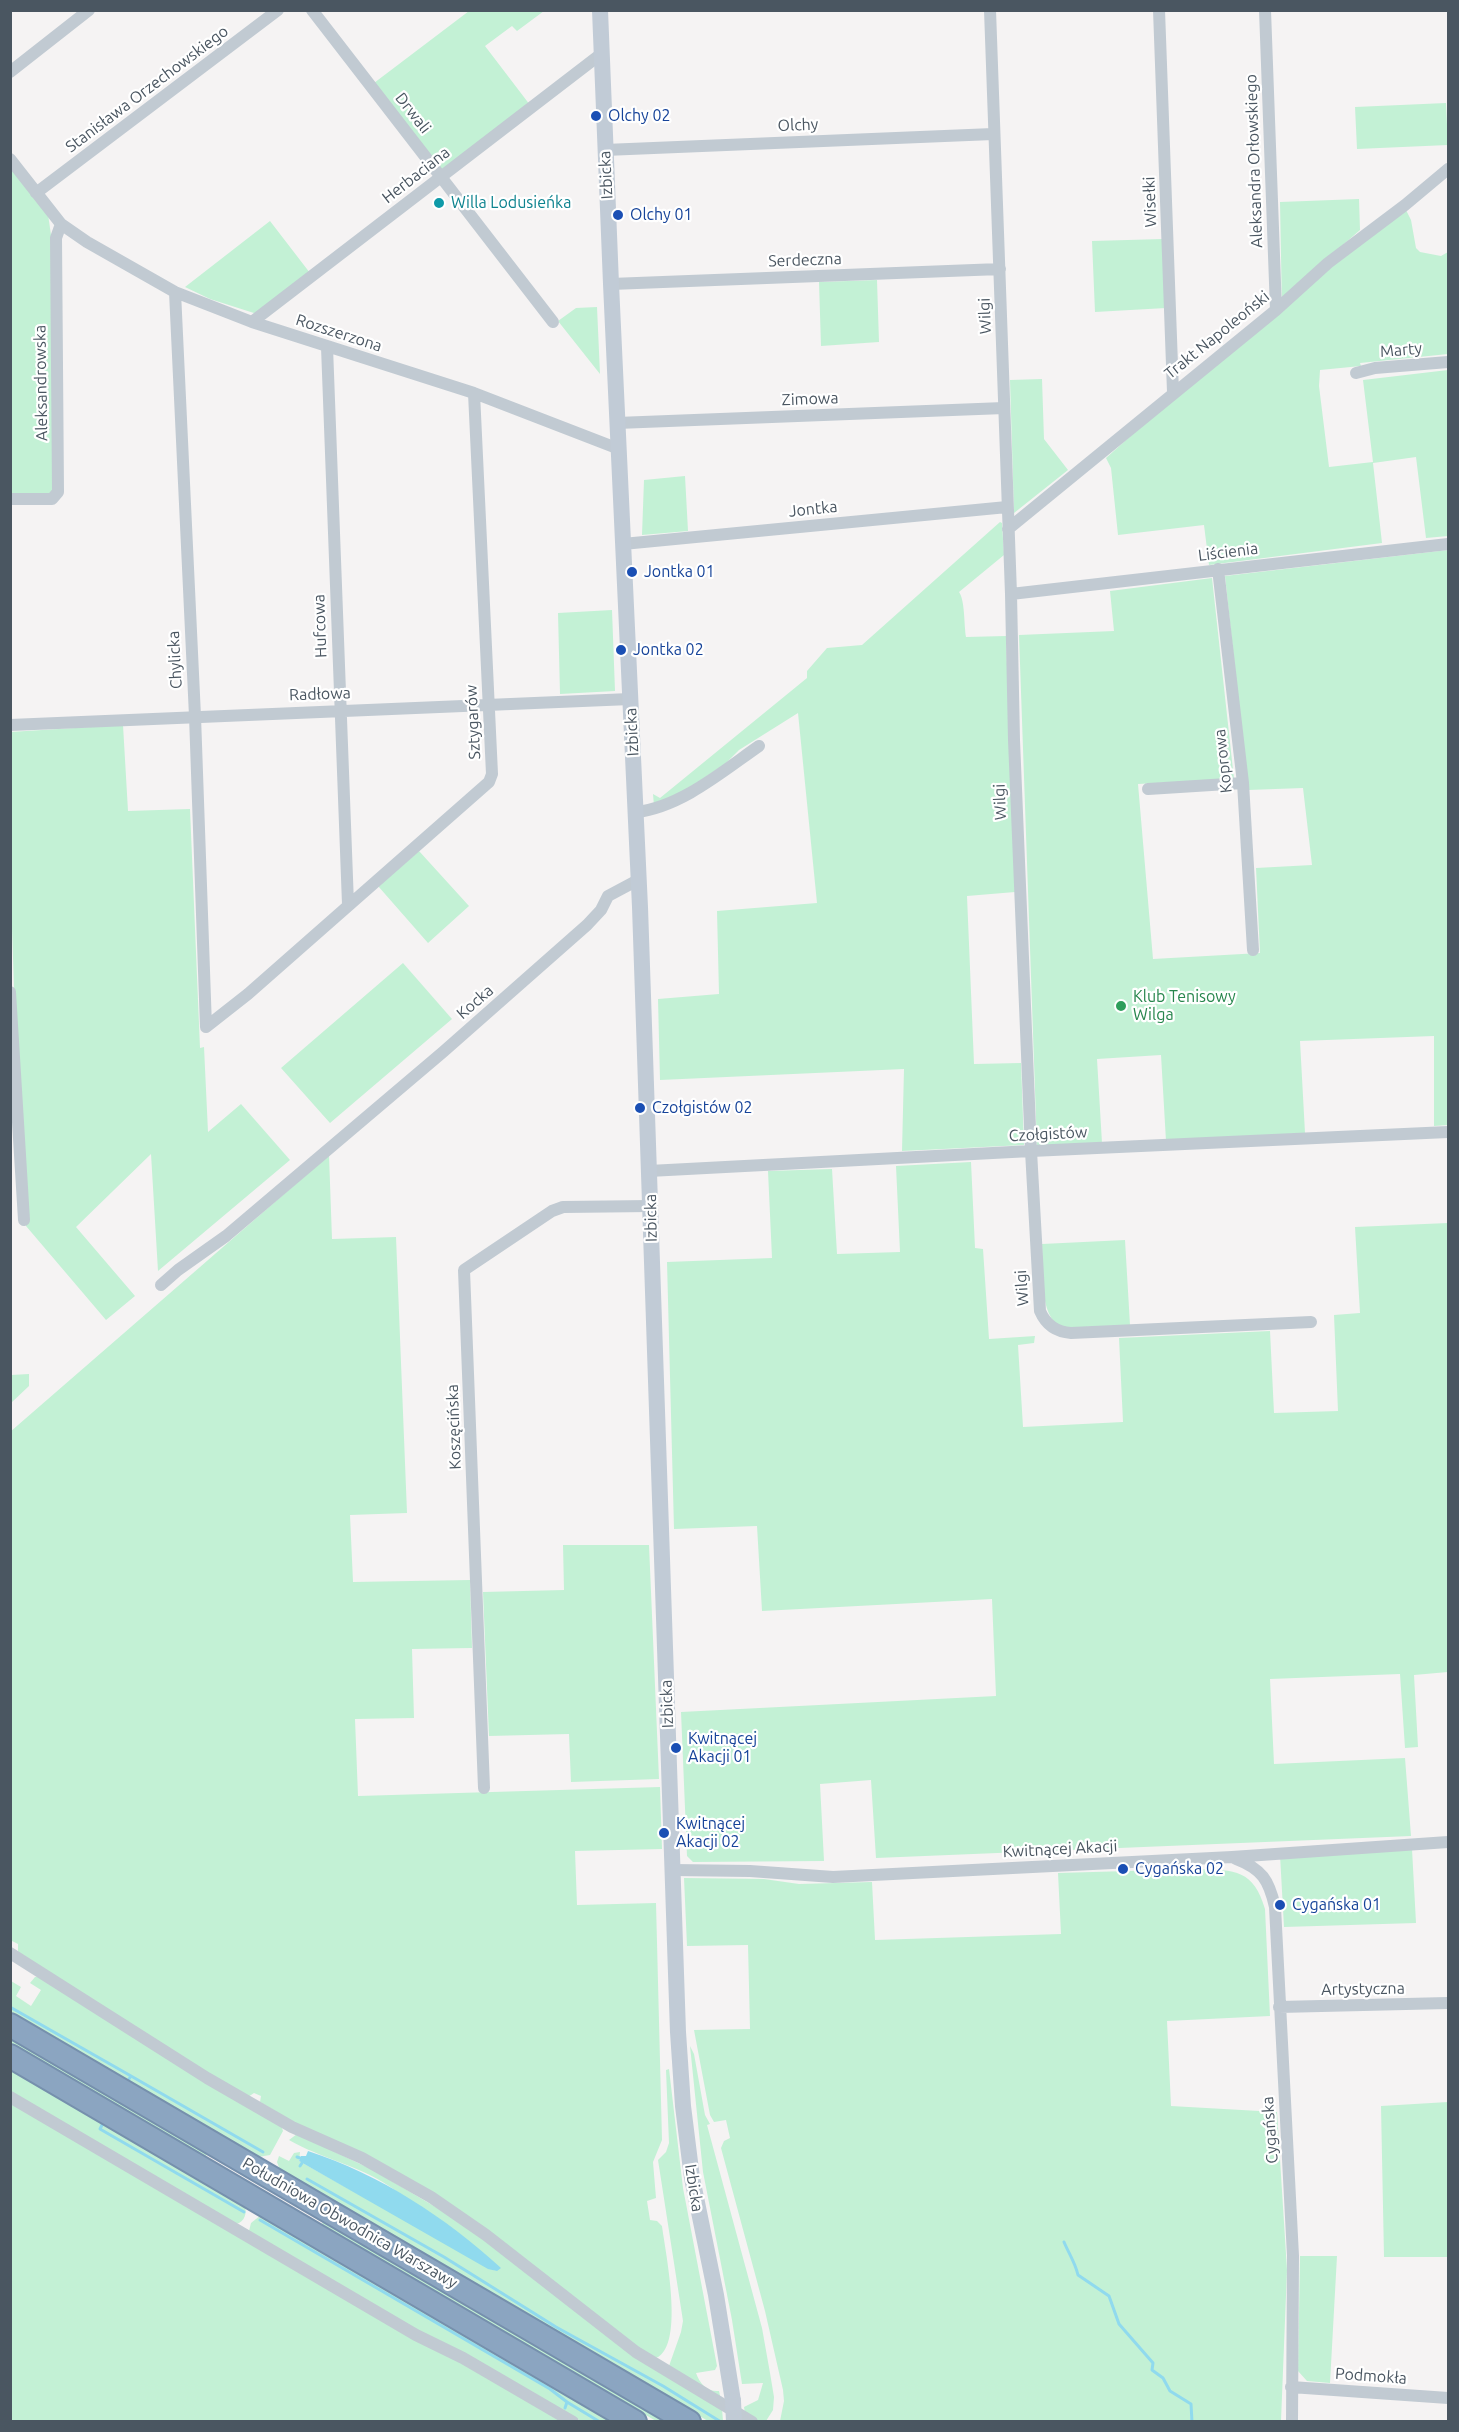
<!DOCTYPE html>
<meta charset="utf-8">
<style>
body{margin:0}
#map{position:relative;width:1459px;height:2432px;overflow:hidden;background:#f5f3f3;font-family:Ubuntu,sans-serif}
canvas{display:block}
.frame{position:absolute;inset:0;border:12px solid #4a5661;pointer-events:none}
</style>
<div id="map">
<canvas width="1459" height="2432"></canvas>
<div class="frame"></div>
</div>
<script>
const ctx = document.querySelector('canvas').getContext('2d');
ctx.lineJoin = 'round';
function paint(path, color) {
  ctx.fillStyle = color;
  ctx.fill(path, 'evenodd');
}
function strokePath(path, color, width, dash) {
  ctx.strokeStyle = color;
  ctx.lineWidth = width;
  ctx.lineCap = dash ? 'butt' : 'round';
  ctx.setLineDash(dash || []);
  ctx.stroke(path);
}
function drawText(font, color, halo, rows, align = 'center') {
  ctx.font = font + ' Ubuntu,sans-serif';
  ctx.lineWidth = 4.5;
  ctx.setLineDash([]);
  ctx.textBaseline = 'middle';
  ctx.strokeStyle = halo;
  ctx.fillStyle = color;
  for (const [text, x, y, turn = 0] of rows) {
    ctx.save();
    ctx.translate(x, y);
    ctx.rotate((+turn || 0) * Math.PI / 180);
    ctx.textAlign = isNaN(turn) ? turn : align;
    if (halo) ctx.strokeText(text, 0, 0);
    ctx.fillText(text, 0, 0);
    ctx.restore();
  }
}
const green = new Path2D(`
 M469,11H544L517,31L512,26L485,46L530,105L443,172L374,83Z
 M1446,103L1448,145L1357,149L1355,107Z
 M10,165L48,214L52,242V494H11Z
 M1359,199L1360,230L1327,259L1405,208L1411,220L1416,248L1420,252L1441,256L1448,252V354L1360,363L1361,366L1320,370L1319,386L1329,467L1373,462L1363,380L1448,370V536L1426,538L1416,457L1373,463L1382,543L1209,565L1204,525L1118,535L1111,468L1106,458L1174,397L1282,310L1280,202Z
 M270,221L310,273L257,314L210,299L185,287Z
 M1163,239L1166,308L1095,312L1092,241Z
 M877,280L879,342L821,346L819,282Z
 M597,307L600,374L558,321L576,308Z
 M1042,379L1044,439L1068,470L1014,513L1010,380Z
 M685,476L688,531L642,535L644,480Z
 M1000,522L1002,523L1004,555L959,592C965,600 964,625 966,637L1006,636L1015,892L967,896L974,1064L1021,1063L1024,1145L902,1151L904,1069L660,1080L658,999L719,994L717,911L817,903L798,713L739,750L725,764L689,788L654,806L653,794L660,798L807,678V671L827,648L862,645Z
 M1448,550V1125L1434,1126V1036L1300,1041L1305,1133L1166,1141L1161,1055L1097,1059L1102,1143L1037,1147L1019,635L1114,631L1110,591L1212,578L1234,779L1138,784L1153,959L1260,953L1256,868L1312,865L1303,788L1248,790L1225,576Z
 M612,610L615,691L560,694L558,613Z
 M123,725L128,811L190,809L200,1048L204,1047L208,1132L241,1104L290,1160L158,1271L151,1154L76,1227L135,1296L106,1320L26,1226L15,1018L11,898L10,732Z
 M419,851L469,906L428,943L378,886Z
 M403,963L452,1019L330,1123L281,1068Z
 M329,1155L332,1239L396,1237L407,1513L350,1515L353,1582L470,1580L472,1648L412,1649L414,1718L355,1719L358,1796L660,1787L662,1849L575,1851L577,1905L656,1903L662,2140L653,2162L656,2198L647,2201L650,2220L657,2221L662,2226C665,2251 687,2352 653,2359L522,2258L260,2102L261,2096L254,2093L248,2097L185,2061L18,1952V1944L10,1940V1432Z
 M971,1162L975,1248L983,1249L989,1339L1035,1336L1034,1343L1018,1345L1023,1427L1123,1422L1119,1338L1270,1331L1274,1413L1338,1411L1334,1315L1360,1313L1355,1227L1448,1223V1672L1414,1675L1418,1747L1405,1748L1400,1674L1270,1679L1274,1764L1405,1758L1411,1836L876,1858L871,1780L820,1784L824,1861L693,1862L687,1856L681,1712L996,1696L992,1599L762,1611L757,1526L674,1529L667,1262L772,1258L768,1171L832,1169L837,1254L900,1252L896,1166Z
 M1125,1240L1130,1325L1062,1328C1038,1316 1043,1268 1042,1244Z
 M29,1374V1386L11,1403V1375Z
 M563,1545H649L659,1779L571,1782L569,1734L489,1736L483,1592L564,1590Z
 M1412,1849L1416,1923L1284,1927L1280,1855Z
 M1198,1869C1235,1870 1254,1870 1265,1909L1270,2016L1167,2021L1171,2106L1277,2112L1287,2270L1281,2421H780L784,2401L783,2390L765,2311L721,2148L724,2141L730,2138L726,2120L714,2122L710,2115L694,2030L750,2029L748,1945L687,1946L684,1878L764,1879L799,1884L872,1882L875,1940L1061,1934L1058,1873Z
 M35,1977H39L281,2125L283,2131L270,2155L258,2157L11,2013V1981L21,1987L16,1996L31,2006L41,1990L30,1983Z
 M11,2037L208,2152L205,2158L11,2045Z
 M690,2046L694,2054L705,2115L710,2124L707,2125L762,2328L770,2373L774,2397L773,2410L766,2421H758L745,2414L744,2407L758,2400L763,2383L742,2384L732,2320L703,2172Z
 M11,2068L245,2205C247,2213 245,2222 236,2224L11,2092Z
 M669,2069L683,2188L717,2366L715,2370L696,2373C700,2384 707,2392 719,2391L721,2400L669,2366L681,2332L683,2321L658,2160L666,2152L669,2143L666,2070Z
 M12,2102L566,2422H11Z
 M1448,2102V2257H1384L1381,2106Z
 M297,2134L373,2170L471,2228L722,2409L723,2421H708L280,2170L277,2162L279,2156L289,2161L294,2153L300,2152L299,2161L496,2271C462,2244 425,2210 389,2186C358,2165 320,2158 289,2140Z
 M261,2215L614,2421H581L411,2328L249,2231L251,2223Z
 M324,2220L668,2421H656L321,2226Z
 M1300,2256H1337L1330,2383L1307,2381L1298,2371Z`);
const water = new Path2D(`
 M308,2151C381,2175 445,2217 501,2268L497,2271L488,2269L299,2161L301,2156H306Z`);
const stream = new Path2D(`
 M10,2007L131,2076L129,2079
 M131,2076L263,2152
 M102,2125L100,2129L244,2212
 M297,2157L300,2158
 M300,2166L302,2163
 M307,2179L444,2257L556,2327L663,2386L721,2422
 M260,2220L550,2389L567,2402
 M1064,2242C1069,2254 1075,2262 1078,2275L1109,2296L1119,2324L1153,2363L1152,2370L1163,2378L1170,2391L1191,2404L1192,2422
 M565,2408L567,2402L600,2422`);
const street = new Path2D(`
 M312,10L553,322
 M990,10L1011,594L1014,740L1031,1151L1040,1311C1046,1325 1056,1332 1071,1333L1311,1322
 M1159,10L1173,392
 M1265,10L1276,310
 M10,72L89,10
 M605,150L993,134
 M10,159L61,224L87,242L175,292L252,322L474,393L619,449
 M36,193L278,10
 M611,284L1000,269
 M175,292L195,716L206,1027L248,994L489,782L492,774L474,393
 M252,322L601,54
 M327,347L348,904
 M1356,373L1375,368L1448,362
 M617,423L1004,408
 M10,499H52L58,492L56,238L61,224
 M1008,529L1276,310L1328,263L1405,205L1448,169
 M623,544L1007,507
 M1218,569L1243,783L1253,950
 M1011,594L1448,544
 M10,725L630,699
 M1148,789L1243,783
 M636,812C681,807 723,771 759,746
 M10,992L24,1220
 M649,1171L1031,1151L1448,1132
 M161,1285L178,1270L226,1236L443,1052L587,925L601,910L608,896L638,880
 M484,1788L464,1270L552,1211L563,1207L651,1206
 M1236,1859C1262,1869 1269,1880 1275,1907L1293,2256L1292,2422
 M673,1870L750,1871L833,1877L1232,1857L1448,1842
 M10,1953L207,2078L292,2127L362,2158L431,2197L486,2235L636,2352L752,2422
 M1279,2007L1448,2003
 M10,2097L416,2335L463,2358L573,2422
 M1291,2387L1448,2398`);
const secondary = new Path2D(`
 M600,10L611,284L640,907L678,2032L683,2106L692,2178L716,2295L733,2401`);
const highway = new Path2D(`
 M10,2025L689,2422
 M10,2056L635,2422`);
const secondaryBridge = new Path2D(`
 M733,2401L734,2422`);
const markers = [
 [596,116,6,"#1a4fb4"],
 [439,203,6,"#0f9aa8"],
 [618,215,6,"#1a4fb4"],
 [632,572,6,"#1a4fb4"],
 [621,650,6,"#1a4fb4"],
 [1121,1006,6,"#2e9e5b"],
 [640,1108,6,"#1a4fb4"],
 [676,1748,6,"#1a4fb4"],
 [664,1833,6,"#1a4fb4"],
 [1123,1869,6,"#1a4fb4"],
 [1280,1905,6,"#1a4fb4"]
];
const streetNames = [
 ["Stanisława Orzechowskiego",147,89,-37],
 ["Drwali",413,113,52],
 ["Olchy",798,125,-2],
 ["Aleksandra Orłowskiego",1254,161,-92],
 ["Herbaciana",416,175,-38],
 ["Izbicka",606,175,-93],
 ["Wisełki",1150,202,-92],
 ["Serdeczna",805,260,-2],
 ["Wilgi",985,316,-92],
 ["Rozszerzona",339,333,18],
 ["Trakt Napoleoński",1217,335,-39],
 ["Marty",1401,350,-5],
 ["Aleksandrowska",41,383,-91],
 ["Zimowa",810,399,-2],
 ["Jontka",813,509,-6],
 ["Liścienia",1228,552,-7],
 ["Hufcowa",320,626,-92],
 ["Chylicka",175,660,-93],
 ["Radłowa",320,694,-2],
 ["Sztygarów",473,722,-93],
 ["Izbicka",632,732,-93],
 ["Koprowa",1223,761,-96],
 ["Wilgi",1000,802,-92],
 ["Kocka",475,1002,-41],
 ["Czołgistów",1048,1134,-3],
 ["Izbicka",651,1218,-91],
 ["Wilgi",1022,1288,-94],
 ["Koszęcińska",454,1427,-92],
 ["Izbicka",667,1704,-92],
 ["Kwitnącej Akacji",1060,1849,-3],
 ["Artystyczna",1363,1989,-1],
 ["Cygańska",1270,2130,-94],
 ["Izbicka",694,2188,81],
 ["Południowa Obwodnica Warszawy",350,2223,30],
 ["Podmokła",1371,2376,4]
];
const transitNames = [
 ["Olchy 02",608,116],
 ["Olchy 01",630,215],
 ["Jontka 01",644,572],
 ["Jontka 02",633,650],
 ["Czołgistów 02",652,1108],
 ["Kwitnącej",688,1739],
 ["Akacji 01",688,1757],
 ["Kwitnącej",676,1824],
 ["Akacji 02",676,1842],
 ["Cygańska 02",1135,1869],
 ["Cygańska 01",1292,1905]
];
const cultureNames = [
 ["Willa Lodusieńka",451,203]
];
const leisureNames = [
 ["Klub Tenisowy",1133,997],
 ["Wilga",1133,1015]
];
paint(green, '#c3f1d5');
paint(water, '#90daee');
strokePath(stream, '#90daee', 3);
strokePath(highway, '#7690ad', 26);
strokePath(street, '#c1cad2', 12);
strokePath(secondary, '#c1cbd6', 16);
strokePath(highway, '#8ba5c1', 22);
strokePath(secondaryBridge, '#c1cbd6', 16);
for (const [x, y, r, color] of markers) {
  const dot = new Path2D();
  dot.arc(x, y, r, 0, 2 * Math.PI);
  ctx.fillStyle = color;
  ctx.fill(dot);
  strokePath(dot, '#fff', 2);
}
drawText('16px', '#4a5661', '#fff', streetNames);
drawText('16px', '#164399', '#fff', transitNames, 'left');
drawText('16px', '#0d838f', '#fff', cultureNames, 'left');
drawText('16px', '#27864d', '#fff', leisureNames, 'left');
</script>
